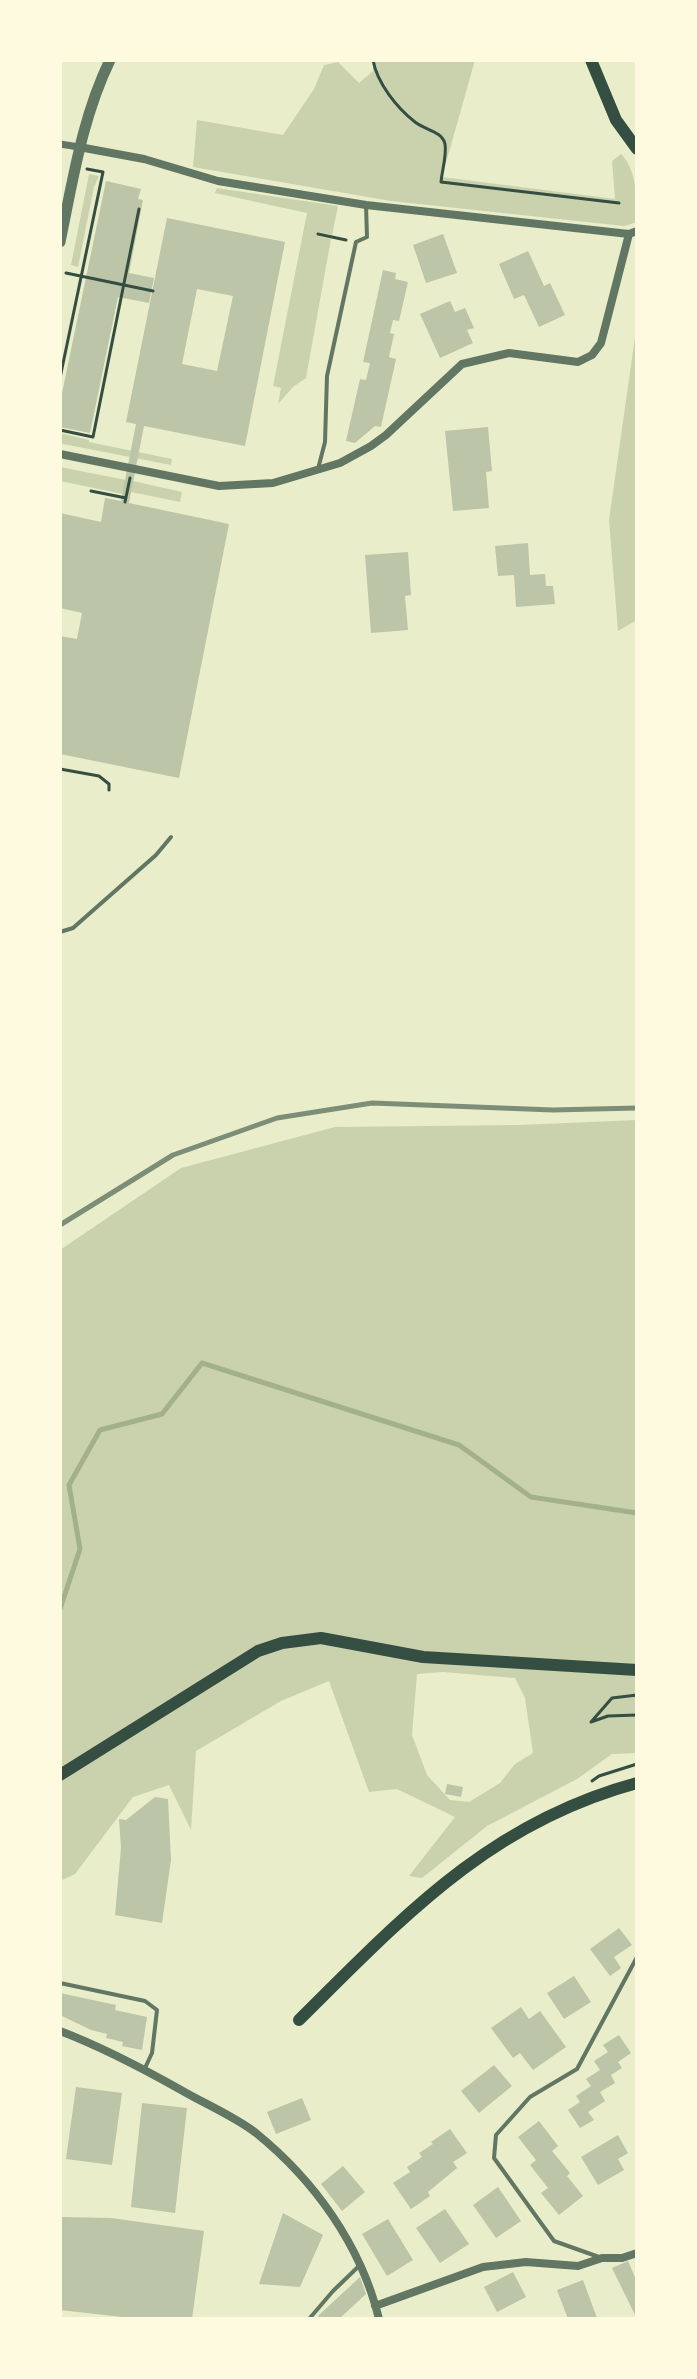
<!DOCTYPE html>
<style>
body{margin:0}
#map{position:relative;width:697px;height:2379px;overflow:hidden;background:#e9edc9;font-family:"Crimson Pro",serif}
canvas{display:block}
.frame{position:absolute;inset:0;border:62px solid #fefae0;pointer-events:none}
</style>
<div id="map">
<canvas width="697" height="2379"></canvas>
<div class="frame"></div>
</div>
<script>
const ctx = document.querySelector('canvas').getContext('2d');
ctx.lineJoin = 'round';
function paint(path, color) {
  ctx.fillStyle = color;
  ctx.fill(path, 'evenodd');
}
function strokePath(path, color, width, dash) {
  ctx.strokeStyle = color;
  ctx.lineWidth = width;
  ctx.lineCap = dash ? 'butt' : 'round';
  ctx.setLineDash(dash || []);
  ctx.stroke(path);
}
const green = new Path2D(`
 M374,60H475L442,177L615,199L612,161L621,154C637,170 637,200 637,222L624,226L391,201L193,167L197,120L283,135L314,89L324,65L338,62L359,83L373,71Z
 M89,174L99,176L94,187L78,267L71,265Z
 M217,188L338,206L332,235L319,232L318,236L331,239L306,378L293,387L278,404L281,388L273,386L307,213L215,193Z
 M637,323V620L618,631L609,520Z
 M60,433L89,440V442L172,459L171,465L63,444L60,442Z
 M60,467L126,480L123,494L60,481Z
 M133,481L182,492L180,502L131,492Z
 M637,1120V1753L612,1754L577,1779L487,1826L422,1878L409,1876L455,1817L397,1789L369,1792L329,1681L281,1701L196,1751L191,1830L169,1785L133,1797L75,1874L60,1881V1250L181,1168L335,1127L519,1125ZM443,1672L515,1678L525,1698L533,1753L515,1764L500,1783L469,1802L450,1800L427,1775L412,1735L417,1674Z`);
const stream = new Path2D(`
 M60,1609L80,1549L69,1485L100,1430L162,1414L202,1363L459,1445L531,1497L637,1513`);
const building = new Path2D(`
 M106,181L141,189L138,199L143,200L129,273L154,278L149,303L118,297L90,433L60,427V403Z
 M167,218L285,242L245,446L144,426L129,503L229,524L179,778L60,754V636L77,639L82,613L60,608V513L101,522L105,498L121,501L136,424L126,422ZM197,289L233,296L217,371L182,364Z
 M443,234L457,273L426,283L413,245Z
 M528,251L544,286L550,283L565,315L539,327L524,295L514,299L499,264Z
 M383,270L396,273L395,279L408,282L399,321L393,320L390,333L394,334L389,357L396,359L381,427L375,426L355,443L346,441L360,379L366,380L370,363L363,362Z
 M450,301L455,312L465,308L474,328L467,330L473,343L440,358L420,314Z
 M488,427L492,471L486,472L489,508L453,511L445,431Z
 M528,543L530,575L545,574L546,586H553L555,604L516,607L514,575L498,576L495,546Z
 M408,552L411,595L405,596L408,630L371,633L365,555Z
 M447,1784L463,1787L461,1797L445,1794Z
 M155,1797L168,1799L171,1860L162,1923L115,1915L121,1848L119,1819L126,1820Z
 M619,1928L632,1945L614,1957L621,1968L610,1976L590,1949Z
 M574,1976L591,2002L564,2019L547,1993Z
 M60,1993L116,2005L115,2010L147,2017L142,2050L122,2046L123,2042L106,2038L107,2034L91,2030L60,2015Z
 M521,2007L529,2019L540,2011L566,2047L533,2070L520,2053L513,2058L491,2028Z
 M619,2035L631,2053L618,2062L622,2068L611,2075L615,2083L600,2092L605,2101L588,2112L594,2120L580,2128L568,2110L580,2102L576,2096L591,2086L586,2079L600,2070L594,2061L608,2052L603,2045Z
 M494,2065L512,2086L479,2113L461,2091Z
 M76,2087L122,2093L112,2165L66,2159Z
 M302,2098L311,2120L276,2134L267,2112Z
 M142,2103L187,2108L175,2213L131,2207Z
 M539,2121L558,2146L552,2151L570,2173L567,2176L583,2196L559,2215L541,2193L548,2188L530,2165L536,2160L518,2137Z
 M450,2129L467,2153L453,2162L457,2168L428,2192L430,2196L411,2209L393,2183L410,2172L407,2167L422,2157L419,2153L433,2144L431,2142Z
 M618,2135L628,2153L618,2159L624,2170L598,2185L581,2157Z
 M343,2166L365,2192L342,2211L321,2184Z
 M498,2187L521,2221L496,2238L473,2205Z
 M445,2209L469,2244L440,2263L416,2228Z
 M283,2213L323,2235L300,2287L259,2284Z
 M62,2217L111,2218L204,2231L192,2319H140L60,2310Z
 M388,2219L413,2260L387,2276L362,2234Z
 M628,2261L637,2282V2319L612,2268Z
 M513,2272L526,2297L497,2312L484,2287Z
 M360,2277L366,2294L339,2319H320L318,2316Z
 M583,2280L597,2318L568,2319L557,2290Z`);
const path = new Path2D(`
 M373,60C377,83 397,108 415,122C425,130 442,131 445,144C447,154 442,171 441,182L619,203
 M318,234L346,240
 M66,273L153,291
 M60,378L103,172L87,169
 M60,430L93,437L139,209
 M91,491L126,498
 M125,502L130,478
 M60,769L99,776L109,784V790
 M637,1695L612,1698L591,1722L608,1716L637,1715
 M592,1781L599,1776L637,1764`);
const service = new Path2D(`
 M318,469L325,442L327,376L356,242L367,237L366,205
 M60,932L73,928L156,855L171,837
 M60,1983L145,2001L157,2010L152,2053L145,2068
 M599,2257L554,2241L494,2158L496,2135L530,2097L577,2069L637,1957
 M309,2319L333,2291L359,2266`);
const pedestrian = new Path2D(`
 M60,144L79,147`);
const minor = new Path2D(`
 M79,147L144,159L218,181L366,205L629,234L637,231
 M60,454L219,486L273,483L340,463L371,446L386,435L462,364L509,353L578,362L592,355L601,343L629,234
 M60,2031C102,2047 142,2068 181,2090C205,2104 234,2116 256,2133C314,2180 361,2245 379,2319
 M375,2306L483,2267L526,2262L578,2266L602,2258H622L637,2253`);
const tertiary = new Path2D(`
 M60,242C73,180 82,118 110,60`);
const secondary = new Path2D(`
 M591,60L616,120L637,149
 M60,1775L258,1651L282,1643L321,1638L423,1657L637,1670
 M299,2020C403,1917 489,1823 637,1783`);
const rail = new Path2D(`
 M60,1225L173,1155L277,1118L372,1103L553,1110L637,1108`);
paint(green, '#cad2ad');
strokePath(stream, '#a3b18a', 5);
paint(building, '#bcc5a7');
strokePath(path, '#344e41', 3);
strokePath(service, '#617663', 4);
strokePath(pedestrian, '#617663', 7);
strokePath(minor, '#617663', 8);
strokePath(tertiary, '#617663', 11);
strokePath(secondary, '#344e41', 12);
strokePath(rail, '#7c8e77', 5);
</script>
